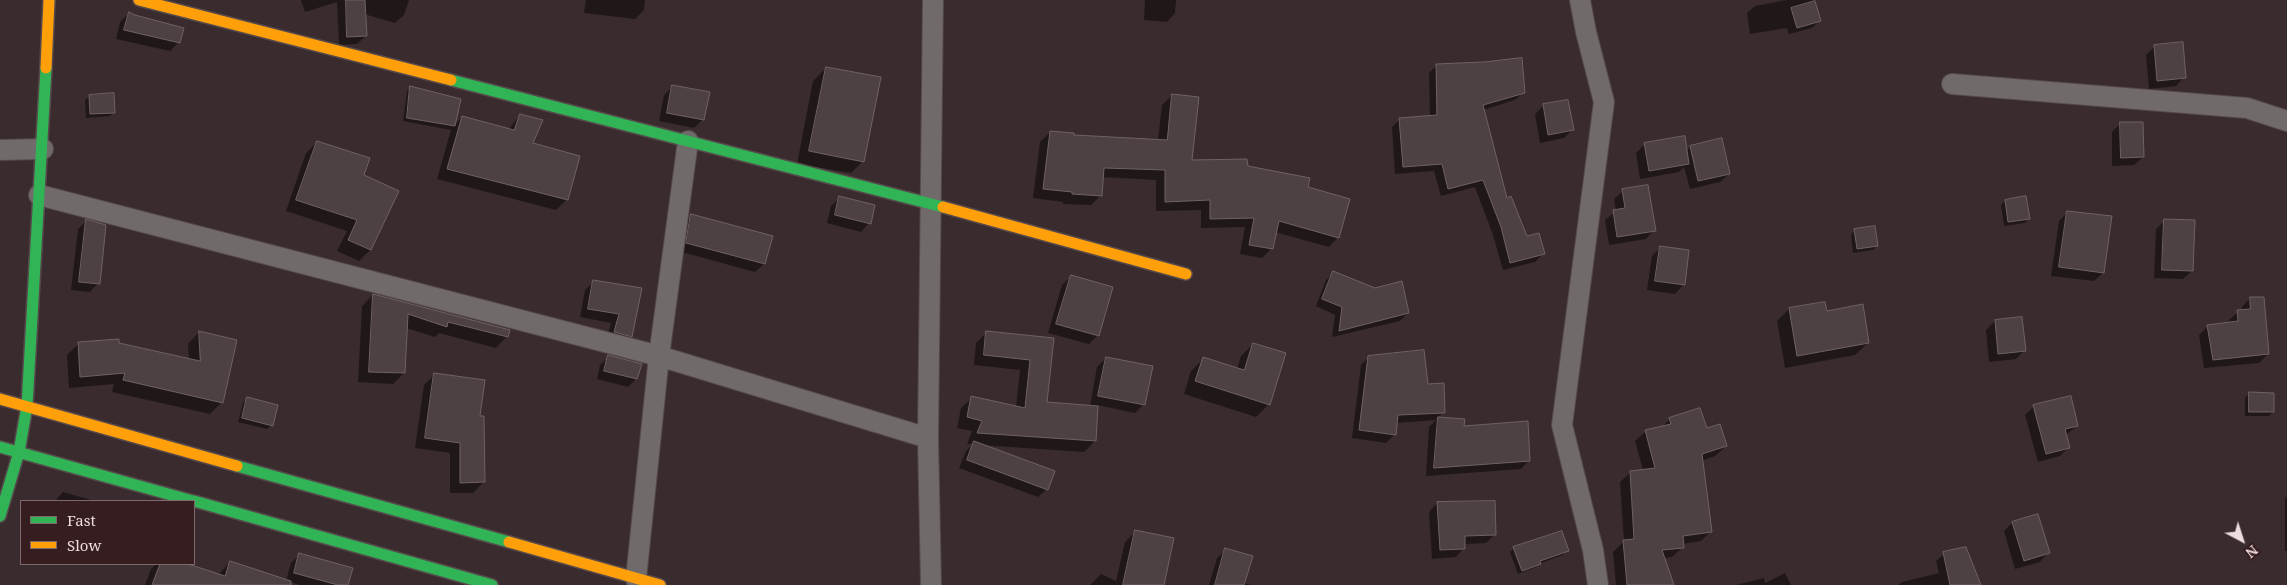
<!DOCTYPE html>
<style>
body{margin:0}
#map{position:relative;width:2287px;height:585px;overflow:hidden;background:#3a2c2e;font-family:"Noto Serif",serif}
canvas{display:block}
.legend{position:absolute;left:20px;top:500px;width:175px;height:65px;box-sizing:border-box;background:#351d20;border:1px solid #7f696c;margin:0;padding:6px 9px;list-style:none;font-size:15px;color:#eedcde}
.legend li{display:flex;align-items:center;gap:10px;height:25px}
.legend b{width:25px;border:1px solid #7f696c}
.north{position:absolute;left:2217px;top:515px;width:50px;height:50px;-webkit-text-stroke:4px #351d20;paint-order:stroke;rotate:140deg;font-size:14px;font-weight:700;line-height:20px;text-align:center;color:#eedcde}
.north::after{content:'';display:block;margin:auto;width:18px;height:22px;background:#eedcde;clip-path:polygon(50% 0,100% 100%,50% 72%,0 100%)}
</style>
<div id="map">
<canvas width="2287" height="585"></canvas>
<ul class="legend">
<li><b style="height:6px;background:#30b455"></b>Fast</li>
<li><b style="height:6px;background:#ff9f0a"></b>Slow</li>
</ul>
<div class="north">N</div>
</div>
<script>
const ctx = document.querySelector('canvas').getContext('2d');
ctx.lineJoin = 'round';
function paint(path, color) {
  ctx.fillStyle = color;
  ctx.fill(path, 'evenodd');
}
function strokePath(path, color, width, dash) {
  ctx.strokeStyle = color;
  ctx.lineWidth = width;
  ctx.lineCap = dash ? 'butt' : 'round';
  ctx.setLineDash(dash || []);
  ctx.stroke(path);
}
const shadow = new Path2D(`
 M301,0H409L404,15L395,23L364,14L366,36L357,44L339,45L337,2L305,12Z
 M586,0H645L644,10L635,19L584,13Z
 M1145,0H1176L1175,13L1167,22L1144,20Z
 M1787,0H1814L1819,21L1812,28L1789,34L1787,28L1750,34L1747,13L1755,6Z
 M129,13L179,42L170,51L116,39L120,22Z
 M2155,46L2184,77L2176,86L2149,89L2146,55Z
 M1437,65L1523,93L1515,100L1483,110L1506,199L1527,237L1543,254L1535,262L1503,270L1493,235L1475,187L1441,196L1434,171L1395,174L1392,127L1400,119L1430,116L1429,73Z
 M826,68L863,161L851,173L797,164L813,81Z
 M673,86L703,119L694,128L659,121L664,95Z
 M411,87L454,125L462,117L508,130L520,115L532,144L567,199L556,210L437,179L451,130L403,121L407,91Z
 M1172,95L1191,161L1246,167L1307,188L1338,237L1329,247L1275,232L1272,248L1262,258L1240,254L1245,227L1201,228V210L1156,211V180L1102,177L1101,195L1091,205L1063,204V202L1033,198L1040,142L1050,132L1073,136L1158,140L1162,105Z
 M90,96L114,112L110,116L86,118L85,100Z
 M1544,105L1572,130L1564,138L1540,143L1535,114Z
 M2120,124L2143,157L2134,165L2112,166V132Z
 M317,142L363,176L397,191L370,250L359,261L337,251L347,231L286,211L306,153Z
 M1645,144L1686,151L1690,147L1729,174L1720,182L1690,189L1684,167L1679,172L1640,179L1636,153Z
 M1623,191L1654,230L1646,239L1609,245L1605,220L1616,211L1614,199Z
 M840,197L869,223L861,232L827,223L831,206Z
 M2005,201L2029,218L2025,223L2004,226L2001,205Z
 M2067,213L2103,273L2094,281L2051,276L2059,221Z
 M692,215L764,264L755,272L678,251L683,224Z
 M86,221L98,283L90,292L71,290L78,229Z
 M2165,221L2192,271L2183,279L2154,278L2156,229Z
 M1855,230L1877,246L1873,250L1853,253L1851,235Z
 M1660,248L1688,251L1683,285L1675,294L1647,290L1652,256Z
 M1334,273L1408,313L1400,321L1332,337L1335,315L1316,306L1326,280Z
 M1071,277L1098,335L1089,344L1048,333L1062,285Z
 M594,281L640,289L631,336L622,345L606,341L611,323L580,317L585,290Z
 M373,295L507,336L496,348L439,333L435,337L406,328L404,373L393,384L358,382L362,306Z
 M2250,298L2268,354L2259,363L2204,368L2199,335L2208,326L2229,323V320L2238,312L2241,311L2242,307Z
 M1789,309L1826,312L1868,343L1855,355L1785,368L1777,321Z
 M1995,321L2024,351L2016,359L1989,362L1986,330Z
 M199,332L221,403L210,414L112,392L114,384L69,388L67,355L79,343L118,344L189,360L188,344Z
 M987,332L1053,339L1045,403L1090,406L1097,367L1106,358L1144,404L1135,413L1097,405L1095,441L1084,452L981,445L1047,489L1038,497L959,468L966,451L973,444H967L972,431L957,428L961,408L972,398L1016,407L1020,370L974,365L976,343Z
 M1253,344L1269,404L1256,417L1184,394L1191,371L1203,359L1237,369L1241,356Z
 M609,357L636,379L628,387L597,379L600,365Z
 M1369,357L1427,386L1444,412L1437,418L1463,420V427L1529,460L1521,469L1426,476L1429,427L1436,420L1396,423L1394,435L1386,443L1352,438L1361,365Z
 M435,374L479,417L484,482L473,493H450V453L415,448L424,385Z
 M2249,394L2273,412L2269,416H2245V398Z
 M247,398L272,425L267,429L238,422L243,403Z
 M2034,406L2077,426L2066,435L2069,447L2060,456L2038,462L2025,415Z
 M1670,419L1706,429L1726,446L1715,456L1701,461L1711,531L1701,541L1682,544L1683,547L1672,557L1664,558L1673,585H1616L1613,552L1624,541L1620,482L1631,472L1643,470L1635,441L1646,431L1662,427Z
 M63,492L95,501H55Z
 M2287,496V551H2285V499Z
 M1437,503L1494,535L1486,543L1464,544V548L1456,557L1432,559L1429,512Z
 M2012,523L2048,553L2040,562L2015,569L2004,531Z
 M1136,531L1163,585H1090L1101,574L1116,581L1125,542Z
 M1514,548L1568,551L1563,555L1541,563L1536,567L1518,574L1510,552Z
 M1226,550L1244,583L1251,585H1209L1217,558Z
 M300,554L346,585H300L286,581L291,563Z
 M1944,554L1980,585H1898L1902,582L1939,573L1936,561Z
 M230,562L255,585H145L151,569L156,564H184L218,575Z
 M1785,573L1791,585H1736L1764,578L1765,583Z`);
const building = new Path2D(`
 M346,0H365L367,36L347,37Z
 M1815,1L1821,21L1797,28L1791,8Z
 M129,12L135,15L184,28L180,43L124,30Z
 M2183,42L2186,78L2157,81L2154,45Z
 M1522,58L1525,93L1483,105L1507,198L1511,196L1527,236L1539,233L1545,254L1510,263L1501,227L1483,180L1448,189L1442,164L1403,167L1399,118L1437,115L1436,64L1484,62Z
 M826,67L881,77L864,162L809,151Z
 M672,85L710,92L704,120L667,113Z
 M410,86L461,99L455,126L407,118Z
 M114,93L115,113L90,114L89,95Z
 M1172,94L1199,97L1192,160L1247,159L1248,166L1310,178L1308,187L1350,199L1339,238L1279,221L1273,249L1249,245L1254,218L1210,219V200L1165,202V170L1104,168L1102,196L1072,194V192L1043,189L1050,131L1074,133V135L1167,140Z
 M1568,100L1574,130L1548,135L1543,104Z
 M520,114L543,120L533,143L580,156L568,200L447,169L462,116L514,130Z
 M2120,122H2143L2144,157L2121,158Z
 M1685,136L1689,164L1649,171L1644,143Z
 M1722,138L1730,174L1698,181L1690,146Z
 M317,141L370,158L364,175L399,191L371,250L348,240L357,220L296,200Z
 M1648,185L1656,231L1617,237L1613,210L1625,208L1622,189Z
 M839,196L875,205L871,224L835,215Z
 M2026,196L2030,219L2008,222L2005,200Z
 M2067,211L2112,216L2104,273L2059,267Z
 M691,214L773,236L765,264L686,243Z
 M86,219L106,225L100,284L79,282Z
 M2164,219L2195,220L2193,271L2162,270Z
 M1875,226L1878,246L1857,249L1854,229Z
 M1660,246L1689,250L1685,285L1655,281Z
 M1333,271L1375,288L1402,281L1409,313L1339,331L1342,307L1322,299Z
 M1071,275L1113,287L1099,336L1056,324Z
 M593,280L642,288L632,337L614,332L619,314L588,309Z
 M373,294L510,330L508,337L448,322L447,327L408,314L405,373L369,372Z
 M2250,297H2264L2269,354L2213,360L2207,325L2238,321L2237,310L2250,309Z
 M1825,302L1827,311L1863,304L1869,343L1797,356L1789,308Z
 M2022,317L2026,351L1998,354L1995,320Z
 M199,331L237,340L223,403L123,380L125,373L80,377L78,342L119,339V343L200,361Z
 M986,331L1054,338L1047,402L1098,406L1096,441L977,433L982,421L967,417L971,396L1025,408L1030,360L984,355Z
 M1253,343L1286,353L1270,405L1195,381L1203,357L1244,370Z
 M1424,350L1428,384L1444,383L1445,413L1398,415L1396,435L1359,430L1368,356Z
 M608,355L642,364L637,379L604,371Z
 M1106,357L1153,366L1145,405L1098,396Z
 M434,373L485,380L480,416H484L485,482L460,483V443L425,438Z
 M2249,392L2274,393V412H2249Z
 M2071,396L2078,426L2065,429L2070,448L2046,454L2033,405Z
 M247,397L278,405L273,426L242,418Z
 M1700,408L1707,428L1720,424L1727,446L1702,454L1712,532L1683,536L1684,548L1662,550L1674,585H1627L1623,540L1634,539L1630,471L1655,468L1645,430L1671,424L1669,418Z
 M1438,417L1465,419L1464,426L1528,421L1530,461L1434,468Z
 M974,441L1055,471L1048,490L967,460Z
 M1495,501L1496,535L1465,536V549L1440,550L1437,502Z
 M2038,514L2050,553L2024,561L2012,522Z
 M1135,530L1174,538L1164,585H1123Z
 M1562,531L1569,551L1540,561L1541,564L1522,571L1513,547Z
 M1966,547L1981,585H1950L1943,552Z
 M1225,548L1253,556L1244,585H1215Z
 M299,553L353,568L348,585H338L294,573Z
 M230,561L291,581V585H152L160,564H188L225,576Z`);
const street = new Path2D(`
 M1580,0L1586,32L1604,102L1562,425L1593,550L1598,585
 M1952,84L2247,108L2287,121
 M0,150L43,149
 M39,195L659,356L928,438
 M636,579L659,356L688,141
 M931,585L928,438L933,0`);
const fast = new Path2D(`
 M451,80L943,207
 M0,447L193,501
 M237,466L509,542
 M194,501L492,585
 M0,516L19,452L27,406L46,68`);
const slow = new Path2D(`
 M139,0L451,80
 M46,68L49,0
 M943,207L1186,274
 M0,399L237,466
 M509,542L660,585`);
paint(shadow, '#0007');
paint(building, '#4d4143');
strokePath(building, '#6f6264', 1);
strokePath(street, '#56494b', 22);
strokePath(fast, '#56494b', 14);
strokePath(slow, '#56494b', 14);
strokePath(street, '#706a6b', 20);
strokePath(fast, '#30b455', 11);
strokePath(slow, '#ff9f0a', 11);
</script>
